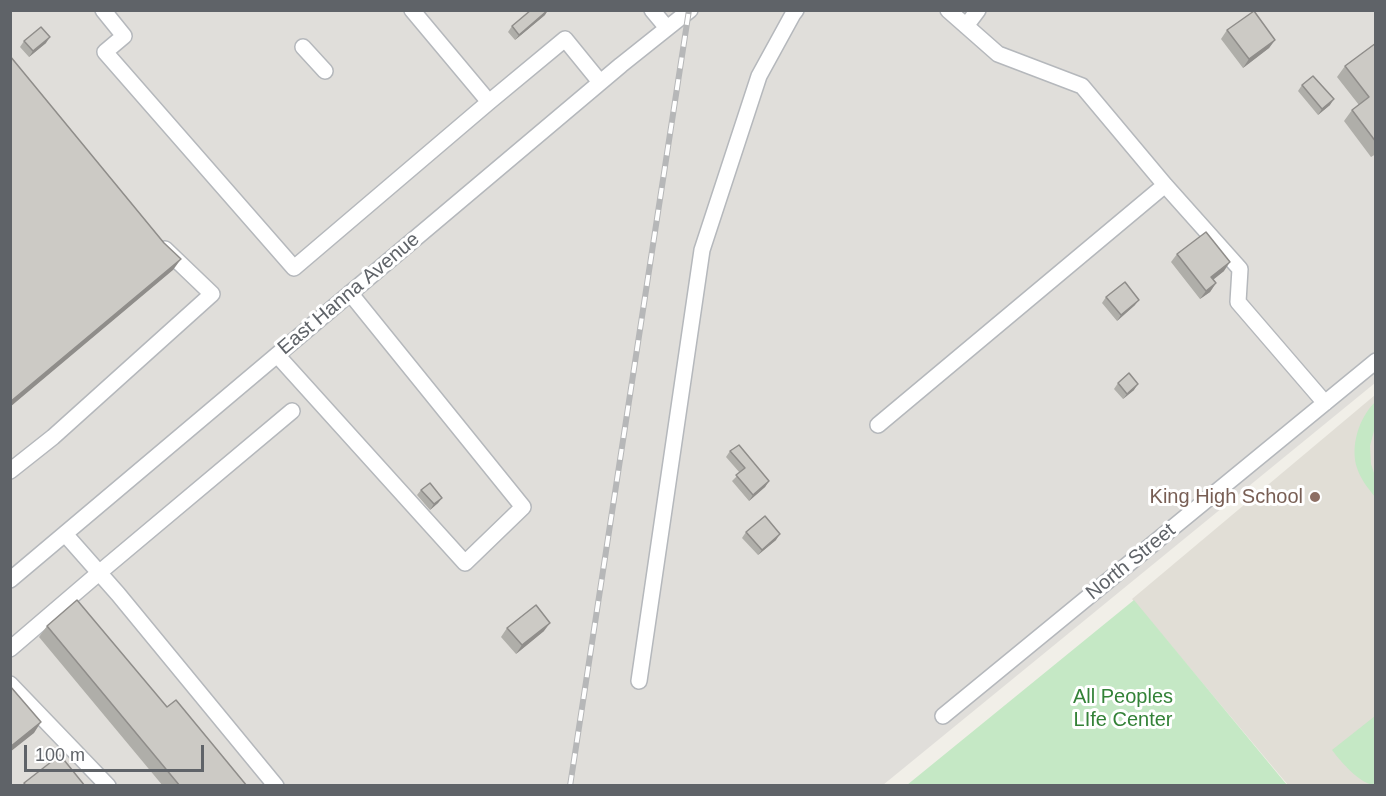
<!DOCTYPE html>
<style>
body{margin:0}
#map{position:relative;width:1386px;height:796px;overflow:hidden;background:#f1efe8;font-family:Helvetica,sans-serif}
canvas{display:block}
.frame{position:absolute;inset:0;border:12px solid #5f6368;pointer-events:none}
.scale{position:absolute;left:24px;top:745px;width:180px;height:27px;box-sizing:border-box;border:3px solid #5f6368;border-top:0;padding-left:8px;font-size:18px;line-height:21px;white-space:nowrap;color:#5f6368;-webkit-text-stroke:4px #fff;paint-order:stroke}
</style>
<div id="map">
<canvas width="1386" height="796"></canvas>
<div class="frame"></div>
<div class="scale">100 m</div>
</div>
<script>
const ctx = document.querySelector('canvas').getContext('2d');
ctx.lineJoin = 'round';
function paint(path, color) {
  ctx.fillStyle = color;
  ctx.fill(path, 'evenodd');
}
function strokePath(path, color, width, dash) {
  ctx.strokeStyle = color;
  ctx.lineWidth = width;
  ctx.lineCap = dash ? 'butt' : 'round';
  ctx.setLineDash(dash || []);
  ctx.stroke(path);
}
function drawText(font, color, halo, rows, align = 'center') {
  ctx.font = font + ' Helvetica,sans-serif';
  ctx.lineWidth = 6;
  ctx.setLineDash([]);
  ctx.textBaseline = 'middle';
  ctx.strokeStyle = halo;
  ctx.fillStyle = color;
  for (const [text, x, y, turn = 0] of rows) {
    ctx.save();
    ctx.translate(x, y);
    ctx.rotate((+turn || 0) * Math.PI / 180);
    ctx.textAlign = isNaN(turn) ? turn : align;
    if (halo) ctx.strokeText(text, 0, 0);
    ctx.fillText(text, 0, 0);
    ctx.restore();
  }
}
const industrial = new Path2D(`
 M10,11H1375V383L883,785H11Z`);
const education = new Path2D(`
 M1375,395V785H1288L1132,599Z`);
const green = new Path2D(`
 M1375,402V427L1370,446L1371,464L1375,476V497C1368,488 1361,480 1357,468C1350,446 1359,418 1375,402Z
 M1134,600L1287,785H907Z
 M1375,716V785C1361,785 1341,762 1332,750Z`);
const minor = new Path2D(`
 M103,10L124,36L105,52L294,268L489,102L565,39L600,82
 M412,10L489,102
 M652,10L667,28
 M948,10L998,54L1082,86L1165,185L1240,269L1238,302L1325,403
 M966,26L978,10
 M303,47L325,71
 M277,355L465,563L523,507L350,293
 M878,425L1165,185
 M10,471L53,437L212,294L165,249
 M65,534L118,594L276,786
 M10,580L621,65L690,10
 M10,649L100,572L292,411
 M639,681L702,250L759,76L793,14L796,10
 M10,684L108,786
 M943,716L1376,361`);
const rail = new Path2D(`
 M570,786L689,10`);
const wall = new Path2D(`
 M545,15L515,40L508,32L512,26Z
 M1227,30L1275,40L1269,48L1243,68L1221,39Z
 M24,41L46,43L29,57L20,47Z
 M1376,43V154L1371,157L1344,121L1352,110L1359,105L1337,77L1345,66Z
 M1302,85L1330,105L1318,115L1298,91Z
 M1177,254L1224,271L1213,280L1216,283L1210,292L1200,299L1171,262Z
 M1106,297L1135,305L1117,321L1102,303Z
 M1118,383L1134,390L1123,399L1114,389Z
 M730,451L769,481L765,487L749,501L732,481L740,473L726,457Z
 M421,490L442,498L438,503L430,510L417,495Z
 M746,532L776,540L758,555L742,538Z
 M47,626L167,707L247,786H163L39,637Z
 M507,628L544,631L516,654L501,637Z`);
const shadedWall = new Path2D(`
 M548,10L545,15L515,40L519,35Z
 M50,37L46,43L29,57L33,51Z
 M1275,40L1269,48L1243,68L1249,59Z
 M1334,99L1330,105L1318,115L1322,109Z
 M181,259L173,270L10,407V402Z
 M1230,262L1224,271L1205,286L1211,277Z
 M1216,283L1210,292L1200,299L1206,291Z
 M1139,300L1135,305L1117,321L1121,315Z
 M1138,384L1134,390L1123,399L1127,394Z
 M769,481L765,487L749,501L753,495Z
 M442,498L438,503L430,510L434,504Z
 M780,534L776,540L758,555L762,550Z
 M550,623L544,631L516,654L522,645Z
 M41,722L34,733L10,752V747Z`);
const building = new Path2D(`
 M531,10H548L519,35L512,26Z
 M1254,11L1275,40L1249,59L1227,30Z
 M41,27L50,37L33,51L24,41Z
 M1376,43V142L1352,110L1369,97L1345,66Z
 M10,56L164,243L181,259L10,402Z
 M1313,76L1334,99L1322,109L1302,85Z
 M1206,232L1230,262L1211,277L1216,283L1206,291L1177,254Z
 M1125,282L1139,300L1121,315L1106,297Z
 M1129,373L1138,384L1127,394L1118,383Z
 M739,445L769,481L753,495L736,475L745,468L730,451Z
 M430,483L442,498L434,504L421,490Z
 M765,516L780,534L762,550L746,532Z
 M77,600L167,707L176,700L247,786H180L47,626Z
 M536,605L550,623L522,645L507,628Z
 M10,686L41,722L10,747Z
 M60,755L85,786H26L24,783Z`);
const markers = [
 [1315,497,6,"#8d6e63"]
];
const streetNames = [
 ["East Hanna Avenue",349,294,-40],
 ["North Street",1131,562,-39]
];
const educationNames = [
 ["King High School",1303,497]
];
const parkNames = [
 ["All Peoples",1123,697],
 ["LIfe Center",1123,720]
];
paint(industrial, '#e0deda');
paint(education, '#e1ded6');
paint(green, '#c5e8c5');
strokePath(minor, '#b5b8bc', 18);
strokePath(minor, '#fff', 15);
strokePath(rail, '#b6b7b8', 6);
strokePath(rail, '#fff', 4, [11]);
paint(wall, '#afaea9');
paint(shadedWall, '#8f8d8a');
paint(building, '#cccac5');
strokePath(building, '#8f8d8a', 1.5);
for (const [x, y, r, color] of markers) {
  const dot = new Path2D();
  dot.arc(x, y, r, 0, 2 * Math.PI);
  ctx.fillStyle = color;
  ctx.fill(dot);
  strokePath(dot, '#fff', 2);
}
drawText('20px', '#5f6368', '#fff', streetNames);
drawText('20px', '#785e54', '#fff', educationNames, 'right');
drawText('20px', '#348238', '#fff', parkNames);
</script>
